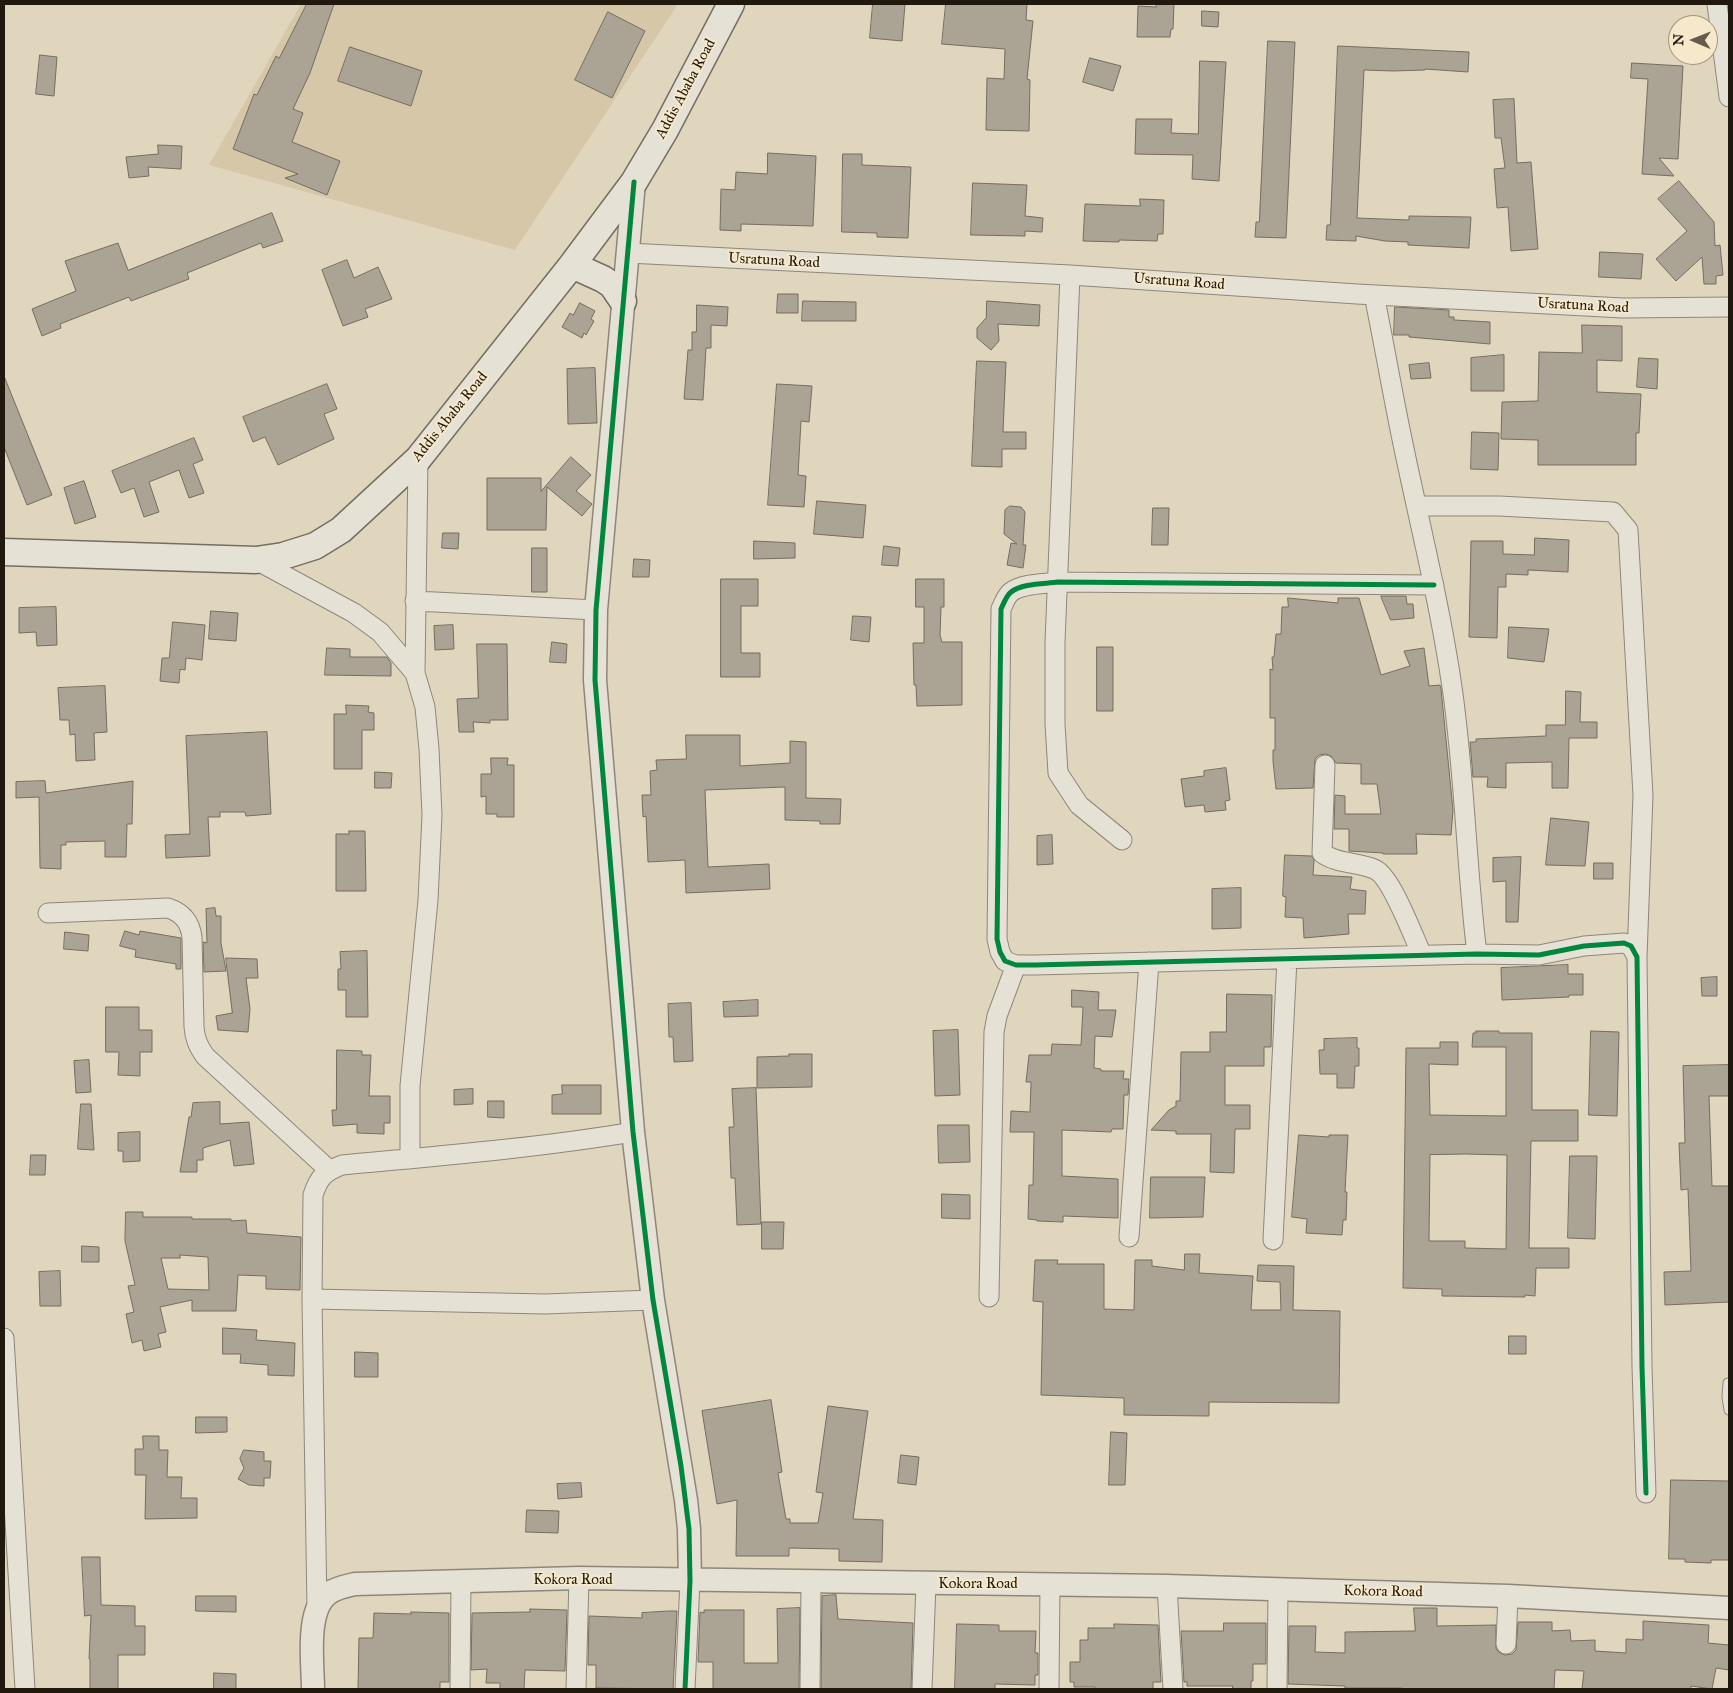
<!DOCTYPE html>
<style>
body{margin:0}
#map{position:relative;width:1733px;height:1693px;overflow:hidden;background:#e0d6be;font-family:"IM FELL Great Primer",serif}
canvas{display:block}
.frame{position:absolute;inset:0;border:5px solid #22190e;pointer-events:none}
.north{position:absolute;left:1668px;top:15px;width:50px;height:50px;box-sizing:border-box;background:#f5e8cb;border:1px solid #a1957f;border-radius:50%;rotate:271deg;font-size:14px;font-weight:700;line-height:20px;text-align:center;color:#22190e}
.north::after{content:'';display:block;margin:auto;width:18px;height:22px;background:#645b4c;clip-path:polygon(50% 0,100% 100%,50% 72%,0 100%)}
</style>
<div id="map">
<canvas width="1733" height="1693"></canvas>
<div class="frame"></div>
<div class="north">N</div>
</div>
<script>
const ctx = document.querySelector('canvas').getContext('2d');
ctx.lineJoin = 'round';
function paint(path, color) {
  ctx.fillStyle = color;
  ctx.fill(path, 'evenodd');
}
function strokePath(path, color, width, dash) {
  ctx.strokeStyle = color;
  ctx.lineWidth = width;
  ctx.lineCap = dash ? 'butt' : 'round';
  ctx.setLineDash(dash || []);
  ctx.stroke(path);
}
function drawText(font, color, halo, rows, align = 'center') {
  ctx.font = font + ' "IM FELL Great Primer",serif';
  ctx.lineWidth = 4;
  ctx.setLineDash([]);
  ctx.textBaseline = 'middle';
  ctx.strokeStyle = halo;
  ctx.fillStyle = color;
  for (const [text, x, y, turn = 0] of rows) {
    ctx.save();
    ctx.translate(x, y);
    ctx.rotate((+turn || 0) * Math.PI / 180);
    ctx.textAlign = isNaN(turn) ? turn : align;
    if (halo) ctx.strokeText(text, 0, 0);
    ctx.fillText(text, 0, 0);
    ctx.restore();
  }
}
const green = new Path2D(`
 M301,4H678L515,250L209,165Z`);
const building = new Path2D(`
 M307,4H334L310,73L293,109L303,113L292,142L340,161L327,195L285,178L298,174L233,149L254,94L257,95L276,56L279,58Z
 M873,4H905L902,41L870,38Z
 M946,4H1027L1026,20L1033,21L1027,79L1030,80L1029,131L986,130L987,78L1004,79L1005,49L942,44Z
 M1156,4H1174L1173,29H1171L1170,37H1137L1138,6L1156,7Z
 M1202,11L1219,12L1218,27L1202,26Z
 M608,12L645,31L612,98L575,80Z
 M1268,41L1295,42L1286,238L1255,237L1256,222H1259Z
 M1338,46L1469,52L1468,72L1425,69V70L1393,71L1364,70L1357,218L1409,220V216L1471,217L1469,248L1408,245V242L1385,241L1356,236V241L1326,240L1327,225H1330Z
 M350,47L422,71L411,106L338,81Z
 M40,55L57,57L54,96L36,94Z
 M1090,58L1121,66L1113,91L1083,82Z
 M1200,61L1226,62L1219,181L1192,179L1193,155L1135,154L1136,119H1172L1171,133L1198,134Z
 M1632,63L1683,66L1678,159L1659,158L1674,176L1642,174L1648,79L1631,78Z
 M1514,99L1517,163L1531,162L1538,249L1511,251L1508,207L1497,208L1494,169L1505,168L1501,138H1495L1493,100Z
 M158,145L182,146L181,169L148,167L149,176L129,178L126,157L158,154Z
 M768,153L816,156L813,226L741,224V231L720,230L721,189L735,190L736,172L767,174Z
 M843,154H862V165L911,167L908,238L877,237V233L842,232Z
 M1679,181L1714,222L1715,246L1720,245L1723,275L1716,276V284H1704L1702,257L1676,281L1656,259L1687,231L1658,199Z
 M973,183L1027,185L1025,216L1043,218L1042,232L1025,231V236L971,235Z
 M1140,199L1164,200L1163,234H1158L1157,241L1119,240V242L1083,241L1085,204L1140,206Z
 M272,213L283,241L263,248L261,243L187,273L189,279L131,301L129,297L60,324L61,328L42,336L32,309L76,291L65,261L118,243L128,270Z
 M1600,252L1643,254L1641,279L1599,277Z
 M347,260L354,278L378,267L392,299L365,309L368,317L343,326L322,270Z
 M778,294H798V313H777Z
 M803,301L856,302V321H802Z
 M987,301L1040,305L1039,326L998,324L999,341L991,350L977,338V328L986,318Z
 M580,303L595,311L591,319L594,321L586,335L584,333L582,338L562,327L570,313L573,315Z
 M697,305L728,307L727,326L711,325V348H706L703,400L684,399L688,350H692V332H696Z
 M1395,307L1449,310V317H1454V320L1490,322V344L1409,337V335H1394Z
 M1582,325L1622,326V361L1597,360V392L1641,394L1639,433H1636V465H1538V440L1501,439L1502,402L1538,401L1539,352L1582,353Z
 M1504,355V391H1471V358Z
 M1639,358L1658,359L1657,389L1637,387Z
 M977,361L1006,362L1003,432H1026V449H1002V467L972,466Z
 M1429,363L1431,378L1411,379L1409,365Z
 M595,368L597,423L568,424L567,369Z
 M4,376L52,495L27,505L4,447Z
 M327,384L337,409L324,414L334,439L278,465L265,437L253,442L243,417Z
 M777,384L812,386L809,422L801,421L798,475L806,476L804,507L768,505Z
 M1472,432L1499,433L1498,470L1471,469Z
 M194,438L203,460L193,464L204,493L189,498L179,470L149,482L159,512L144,517L134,488L121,493L112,471Z
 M571,457L591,475L576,491L592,504L582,516L547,487L546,530H487V478H541V491Z
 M84,481L96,517L75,524L64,488Z
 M817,501L866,505L863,538L814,534Z
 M1010,506L1021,507L1025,512L1023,545H1026L1023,568L1007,565L1011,543L1017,544L1004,534L1005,510Z
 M1153,508H1169L1168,545H1152Z
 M443,533H459L458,549L442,548Z
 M1535,538L1569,540L1568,572L1528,570V575L1506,574V587H1498L1497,638L1469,637L1471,541H1503V554L1534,555Z
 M754,541L795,543V558L754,559Z
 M884,546L900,548L898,566L882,565Z
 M532,548H547V592H532Z
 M634,559L650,560L649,577H633Z
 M721,579H758V606H741V653H760V677H721Z
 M916,579H944V607H941L940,635L942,642H962V705L917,706L916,685H914L913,643H924V607H916Z
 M1381,596H1406L1407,604H1413L1414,618L1391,620Z
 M1288,598L1338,603V598H1359L1381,675L1410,666L1404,651L1424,648L1429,686L1440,685L1441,689L1453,810L1451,835L1416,834L1417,854H1383V853L1349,851V829H1334L1335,795L1345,796V814H1381L1377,784H1361V764L1336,763L1331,756L1326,754L1319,755L1315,759L1313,788L1276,789L1273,761V750H1275V718H1270V669L1273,670L1272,657H1274L1276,634H1281L1282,607H1288Z
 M56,607L57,645L37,646L36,632L19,633V608Z
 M211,611L238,613L236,641L209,639Z
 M853,616L871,617L869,642L851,640Z
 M173,622L205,625L202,660L186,658L185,670L180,669L179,683L160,681L162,658H169Z
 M453,625L454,649L435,650L434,626Z
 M1509,627L1549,629L1544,662L1508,658Z
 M552,642L567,644L566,663L550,662Z
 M477,644H507L508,720H490V723L473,722L474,732H459L457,699L478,698Z
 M1097,647H1113V711H1097Z
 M327,648L350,649V657H387L391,663V676L325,675Z
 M105,686L107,732L94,733L95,760L76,761L75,734L70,735L69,720H60L58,688Z
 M1566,691L1581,692L1580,722H1597V738H1569L1568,788H1552V762L1506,763V788L1487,787L1488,777H1473L1470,742H1476V739L1546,736V725H1565Z
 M346,705L369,706L368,712L374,713V730H362V769H334V714H346Z
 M267,732L271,814L246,816L245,812H220V817H208L210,856L166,858L165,835L190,834L186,736Z
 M686,735H740V766L790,763V741L806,742V798L841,799L840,824H820V821L785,820V787L705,790L708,867L769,864L770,889L686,893L685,860L648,862L646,816L643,817L642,795H651L650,771L657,770L656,760L686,759Z
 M491,758H508L507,765H514V817H497V814H486V796L481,797V774H491Z
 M1226,768L1230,800L1225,801L1226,810L1205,812L1204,805L1185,807L1181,779L1204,776V771Z
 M375,772L392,773L391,788H375Z
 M45,781L46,793L133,781L132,824H127L126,857H105V841L66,842V845H61V869L40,868L39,797L16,798V782Z
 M1551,818L1589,822L1585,866L1546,865Z
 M349,831H365L366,891H336V834H349Z
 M1052,835L1053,864L1037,865V836Z
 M1285,855L1312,856L1314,860L1313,875L1352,877L1350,889L1366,891L1365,914H1348L1349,934L1304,938L1303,918L1285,917L1286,897L1283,896Z
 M1521,857L1518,922H1506V881L1493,882V858Z
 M1594,863H1613V879H1594Z
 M1241,888V928L1212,929V889Z
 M215,908L216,916H221V943L226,971L204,972L203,942L207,943L206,909Z
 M125,931L139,935L140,931L181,938V969H176V964L135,957L136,950L120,946Z
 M65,932L89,935L88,951L64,949Z
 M367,951L368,1017H346V990H338V969H341L340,952Z
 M226,958L257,959L258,978H246L250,1009L248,1032L218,1030L216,1016L232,1013Z
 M1568,965V974H1583V995H1569V997L1502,1000L1501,968Z
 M1717,977V996H1702L1701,978Z
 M1072,990L1099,992L1098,1010H1116L1112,1037L1095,1036L1094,1068L1101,1069V1071H1124L1123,1079H1129L1128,1095H1124L1123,1129H1112L1111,1132L1062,1130V1176L1118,1179V1218L1063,1216V1222L1037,1221V1220L1028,1219L1029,1185H1033L1034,1132H1010L1011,1111L1030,1112L1031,1082H1026L1029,1055H1051L1052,1044L1081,1045L1083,1007H1072Z
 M1227,994L1272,995L1271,1047H1264V1066H1225V1105H1250V1129H1235L1234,1173L1210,1172L1211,1134H1176V1131L1151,1130L1169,1110L1176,1106V1101H1180L1181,1052H1210V1032H1226Z
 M758,1000V1016L724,1017L723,1002Z
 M691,1003L693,1061L674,1062L673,1037H669L668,1004Z
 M106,1007H139V1030H152V1052H140V1076L118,1075L119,1052H106Z
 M958,1030L960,1095L935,1096L933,1031Z
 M1476,1031H1499V1033H1532V1110H1578V1141H1531L1529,1248H1569V1268H1536L1535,1296L1525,1295V1297L1442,1296V1289L1403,1288L1406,1048H1440V1042H1458V1065L1429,1064L1430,1115L1506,1116V1047H1472L1473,1033H1476ZM1465,1154L1507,1155L1506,1249L1465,1248V1241H1429L1430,1155Z
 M1591,1031L1619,1032L1617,1116L1589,1115Z
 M1357,1038V1048H1359V1066H1355L1354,1088H1337V1074H1320L1319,1050H1324V1039Z
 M337,1050L362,1051V1055H371L369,1096H390V1123H384V1134L357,1133V1124L333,1126L332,1110H336Z
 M789,1054H812V1087L757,1088V1057L789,1056Z
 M89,1060L91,1092L76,1093L74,1061Z
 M1729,1065V1096H1709L1712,1186H1729V1302L1665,1305L1664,1272L1691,1271L1688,1189L1681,1190L1679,1143H1685L1683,1066Z
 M562,1085H601V1114H552V1095L562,1094Z
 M756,1088L761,1224L737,1225L735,1178H731L729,1127H734L732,1089Z
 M473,1089V1104L454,1105V1090Z
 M488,1101H504V1118L488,1117Z
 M220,1102V1124L249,1122L254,1164L234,1166L230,1140L203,1148V1160H197V1172H180L189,1117H191L193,1103Z
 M81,1104H91L94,1150L78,1149Z
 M938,1125H969L970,1162L939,1163Z
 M140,1132V1161L123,1162V1151H118V1133Z
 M1299,1135L1329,1137V1135H1348L1345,1192H1347L1346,1220H1343L1342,1235L1306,1233L1307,1219L1292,1217Z
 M31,1155H46L45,1175H30Z
 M1570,1156H1597L1595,1239L1568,1238Z
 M1151,1177H1205L1203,1217L1150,1218Z
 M942,1194L970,1195V1219L942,1218Z
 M126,1212H143V1217H192V1219H231V1221L246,1220L247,1233L301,1237L300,1290L266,1289V1276L238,1275L236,1311H192V1300L160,1307L166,1332L158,1334L161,1347L144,1351L142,1340L132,1343L126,1314L134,1312L128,1286L135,1285L125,1241ZM180,1255L208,1257L209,1290L168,1289L161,1258H180Z
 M762,1222H784L783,1249H762Z
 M82,1246L99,1247V1262H82Z
 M1185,1254H1200L1199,1273L1253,1276L1251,1310H1281L1280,1282L1257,1281L1258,1265L1294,1266L1293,1310L1340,1311L1339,1403L1209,1402V1416L1124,1415V1398L1041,1395L1043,1302L1033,1301L1035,1260H1058L1057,1264H1104V1309L1134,1310L1135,1260H1152V1266L1184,1270Z
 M60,1271L61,1306H40L39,1272Z
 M223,1328L257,1330L256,1340L295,1343L294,1376L268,1375V1365L240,1363L241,1354H223Z
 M1509,1336H1526V1354H1509Z
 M355,1352L378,1353V1377H355Z
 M771,1400L782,1472L778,1473L786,1519H790V1523H818L823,1493L816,1492L828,1406L868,1411L853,1519L883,1520L882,1562L839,1561V1549L789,1548V1556H736L737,1500L717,1504L702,1411Z
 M196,1417H227V1432L196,1433Z
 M1111,1432L1127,1433L1125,1485H1109Z
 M143,1436H159V1450H168L167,1477H182L181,1498H197V1518L145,1519L146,1475H135V1449H143Z
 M244,1450L264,1452V1461H271L270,1478H264V1486L249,1485L238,1479L244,1468L240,1459Z
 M901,1455L919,1457L916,1485L898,1483Z
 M1671,1480L1729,1481V1560H1711V1563L1685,1562V1559H1669Z
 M581,1483L582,1497L558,1499L557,1484Z
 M527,1510L559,1511L558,1533L526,1532Z
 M82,1557H100L101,1605L135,1606V1626H145V1655H118V1689H90V1659H89L91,1615L85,1616Z
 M836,1595L838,1619L913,1623L911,1689H821L822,1596Z
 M196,1596H236V1612L196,1611Z
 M800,1608L799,1689H713V1662H698L700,1612L704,1613V1610H744V1663H778L777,1609Z
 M1414,1608H1437V1626L1496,1625V1649L1500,1653L1505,1655L1512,1654L1516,1650L1518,1622H1552V1631L1570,1630L1571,1641L1595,1640V1651L1626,1653V1639L1643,1640V1621L1709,1625L1708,1643L1729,1645V1670L1716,1668L1712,1689L1691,1686V1689H1582L1584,1671L1555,1670L1554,1689H1402V1688H1345V1686L1288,1684L1289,1626H1316L1315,1652L1345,1653V1632L1415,1631Z
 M530,1609L567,1610L565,1671L525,1670L524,1689H500V1683H486L487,1669L471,1670L472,1613L530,1612Z
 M669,1611H677L673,1689L596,1688V1665H588L589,1616L642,1618V1613Z
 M411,1612L449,1613V1682H440V1689H358L359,1638H373L374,1613L411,1614Z
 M1224,1623H1266V1664H1253V1681H1251V1689H1232L1233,1686H1187V1682H1184L1181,1631H1223Z
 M957,1624L999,1625V1631H1036L1035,1653H1038V1675H1035V1685L995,1684V1689H955Z
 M1114,1624L1158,1625L1161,1682H1153V1689H1095V1687H1074V1682H1070V1662H1080V1640H1088V1628H1114Z
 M214,1673L236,1674V1689H214Z`);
const service = new Path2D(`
 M1728,1383L1727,1397L1729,1410`);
const minor = new Path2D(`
 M1717,4L1729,97
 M628,253L1070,275L1357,294L1623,308L1729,307
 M1070,275L1055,642V724L1058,773L1079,805L1122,840
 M1374,295C1384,343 1392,391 1402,439C1419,522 1440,604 1452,687C1465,776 1466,865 1477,954
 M1417,506H1499L1613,512L1628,530L1643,795L1637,957
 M256,560L354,613L380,632L415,673L425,707L429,749L432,815L428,900L410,1086V1159
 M1434,585L1058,582C1045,584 1022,583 1011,592C1006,596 1004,603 1001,609L997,939L1000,952L1005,961L1016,965H1035L1477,954L1539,955L1584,946L1624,943L1631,946L1637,957L1642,1367L1646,1493
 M415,601L596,610
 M415,673L418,459
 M1325,765L1322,853C1337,864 1357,862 1374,869C1391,875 1413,936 1422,955
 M48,913L168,908C183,913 190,922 192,937L194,1027C195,1039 198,1046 205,1056L329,1170
 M1129,1237L1149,962
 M1273,1240L1287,959
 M989,1297L994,1032L997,1016L1016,965
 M312,1299L545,1304L653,1300
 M4,1338L25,1689
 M1167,1586L1173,1689
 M317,1609L312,1299L313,1195C319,1177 324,1172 342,1165C440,1156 537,1148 633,1132
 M1506,1644L1508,1596
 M460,1689L461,1582
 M576,1689L579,1578
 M685,1689L690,1581
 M810,1689L811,1582
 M922,1689L926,1584
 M1049,1689L1050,1584
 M1277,1689L1278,1589`);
const tertiary = new Path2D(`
 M634,182L596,610L595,680L633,1132L653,1300L686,1500L689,1529L690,1581
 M313,1689C313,1664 305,1609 329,1593C336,1588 346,1586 355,1584L579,1578L1167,1586L1508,1596L1729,1608`);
const secondary = new Path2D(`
 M572,265L603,279L612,285L623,301
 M4,552L256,560L283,556L315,546L341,530L418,459L572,265L634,182L665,130L731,4`);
const cycleway = new Path2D(`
 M634,182L596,610L595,680L633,1132L653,1300L681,1466L689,1529L690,1581L685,1689
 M1434,585L1058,582C1045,584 1022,583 1011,592C1006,596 1004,603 1001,609L997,939L1000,952L1005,961L1016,965H1035L1477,954L1539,955L1584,946L1624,943L1631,946L1637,957L1642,1367L1646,1493`);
const streetNames = [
 ["Addis Ababa Road",686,89,-62],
 ["Usratuna Road",774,261,3],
 ["Usratuna Road",1179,282,4],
 ["Usratuna Road",1583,306,3],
 ["Addis Ababa Road",450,417,-51],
 ["Kokora Road",573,1580],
 ["Kokora Road",978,1584],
 ["Kokora Road",1383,1592,1]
];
paint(green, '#d5c7a7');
paint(building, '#aba393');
strokePath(building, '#746e60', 1);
strokePath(service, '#8e8779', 11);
strokePath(minor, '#8e8779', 21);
strokePath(tertiary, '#8e8779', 25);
strokePath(secondary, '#746e60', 29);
strokePath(service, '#e6e1d5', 9);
strokePath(minor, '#e6e1d5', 19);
strokePath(tertiary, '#e6e1d5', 22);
strokePath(secondary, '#e6e1d5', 26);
strokePath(cycleway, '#00873e', 5);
drawText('15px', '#22190e', '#f5e8cb', streetNames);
</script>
